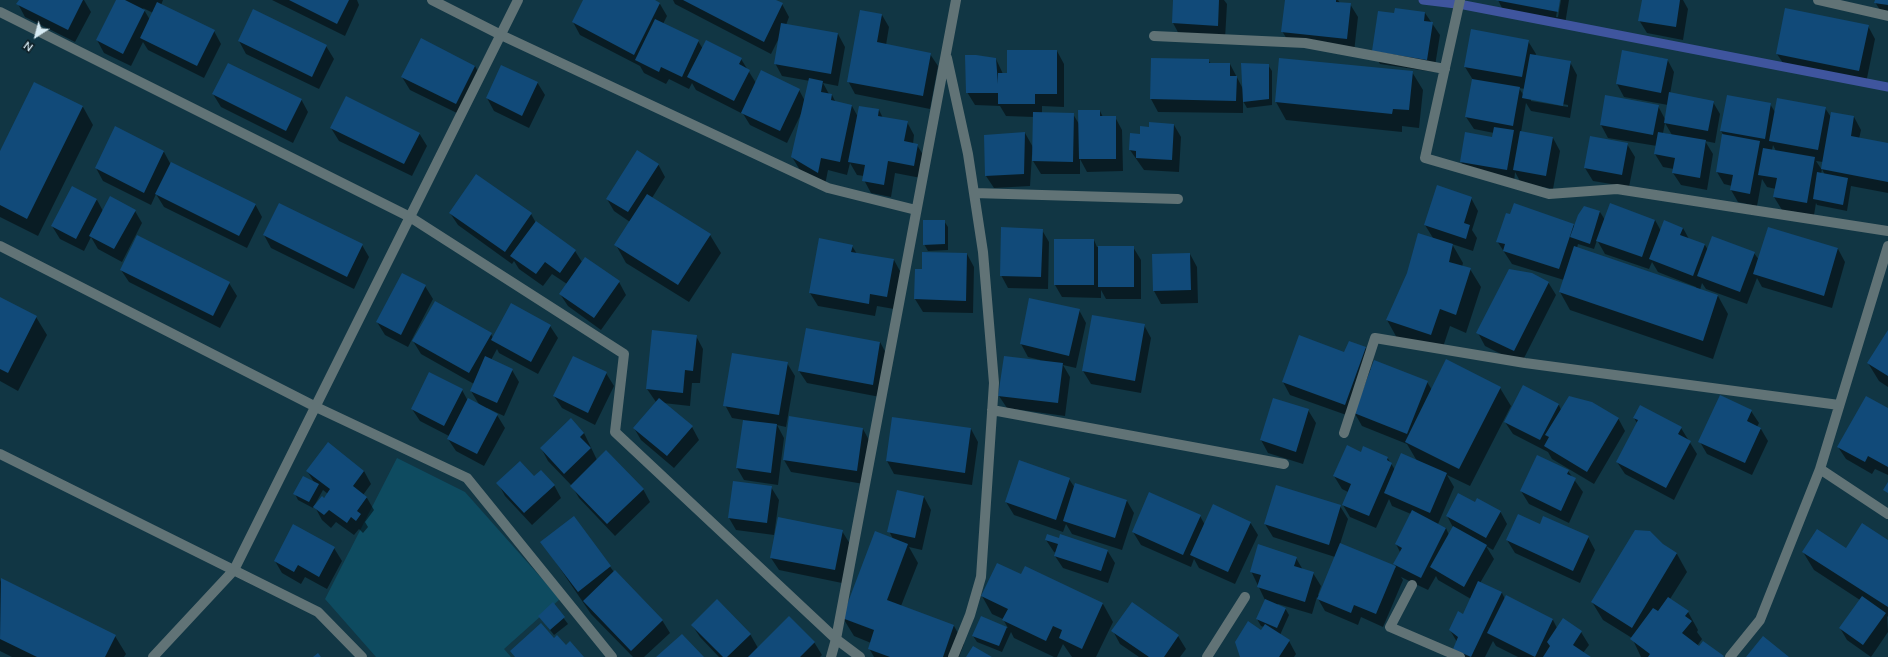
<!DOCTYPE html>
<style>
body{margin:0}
#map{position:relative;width:1888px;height:657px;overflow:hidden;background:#113644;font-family:"Nunito Sans",sans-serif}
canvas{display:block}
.north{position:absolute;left:16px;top:16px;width:40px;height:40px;-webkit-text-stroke:3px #0c1b22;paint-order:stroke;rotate:216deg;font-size:11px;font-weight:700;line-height:16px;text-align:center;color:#d7ebf4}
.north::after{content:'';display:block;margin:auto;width:14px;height:18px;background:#d7ebf4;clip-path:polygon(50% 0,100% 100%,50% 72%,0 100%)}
</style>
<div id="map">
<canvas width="1888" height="657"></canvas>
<div class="north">N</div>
</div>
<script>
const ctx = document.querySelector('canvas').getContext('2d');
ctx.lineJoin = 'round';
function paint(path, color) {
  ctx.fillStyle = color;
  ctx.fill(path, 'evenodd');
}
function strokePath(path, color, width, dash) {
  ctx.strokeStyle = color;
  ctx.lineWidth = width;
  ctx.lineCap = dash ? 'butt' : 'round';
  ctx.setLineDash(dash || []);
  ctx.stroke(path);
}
const green = new Path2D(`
 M397,458L465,492L560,599L504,649L511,657H376L325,599Z`);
const shadow = new Path2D(`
 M20,0H84L91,12L75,42L25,17L18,4Z
 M117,0H163L161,5L214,31L221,44L204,78L148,50L143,42L131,66L104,53L97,40ZM143,8L153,13L150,20Z
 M272,0H357L359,5L345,36Z
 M584,0H653L660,4L667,16L663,24L698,41L703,49L741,59L756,83L799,90L805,101L810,81L782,76L775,63L779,38L771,54L675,4L673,0H774L782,4L789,17L786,25L838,34L845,47L838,86L823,83L829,94L832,95L836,103L852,106L858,117L879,110L883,118L907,122L914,135L913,144L917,145L925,158L921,178L895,173L891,197L871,193L864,180V176L857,175L850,163L847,175L828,170L825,185L800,170L792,157L802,112L787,143L750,125L742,112L741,113L696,90L692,83L689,89L669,79L666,84L644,73L640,66L580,35L573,22Z
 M1174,0H1224L1227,4L1225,39L1180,36L1173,23Z
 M1286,0H1338L1340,3L1350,4L1358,17L1354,52L1290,44L1282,31Z
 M1498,0H1559L1556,17H1558L1561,0H1569L1565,24L1505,14Z
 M1643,0H1683L1688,9L1683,40L1647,33L1639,20Z
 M1876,0H1888V16L1883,15L1875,2Z
 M1425,13L1440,35L1434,72L1380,64L1373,51L1395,15Z
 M882,15L889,27L886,45L930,54L938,66L930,109L855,94L848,81Z
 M1868,26L1875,39L1866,83L1785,66L1777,54Z
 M239,41L326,46L334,59L319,89L246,54Z
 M1528,41L1536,54L1535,56L1570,62L1577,75L1570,118L1531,111L1526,103L1521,132L1553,138L1560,151L1553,189L1521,183L1515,172L1514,183L1468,174L1461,162L1493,138L1494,133L1474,129L1466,117L1473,80L1465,67ZM1519,88L1525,89L1524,96ZM1531,99L1568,105V107L1531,101Z
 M1057,51L1064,64V107L1042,106V113L1073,114L1079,124L1100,111L1103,117H1115L1122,130L1123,171L1087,172L1080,159V174H1041L1033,161L1034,155H1032L1030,186L994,188L986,176L1025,133L1034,149V117L1006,116L1000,106L975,105L967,92L996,59L1003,74H1008Z
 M1623,51L1667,59L1674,72L1670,94L1713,102L1720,114L1715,143L1705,141L1713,154L1707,190L1681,185L1673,173L1674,169L1663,167L1655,154L1657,146L1608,138L1601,125L1658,106L1665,119L1668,105L1624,97L1617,84ZM1665,123L1672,135L1663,133Z
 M1152,59L1208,60L1211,64H1230L1243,89L1268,65L1272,71V105L1247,108L1243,101V113L1158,112L1151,99Z
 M1280,60L1412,72L1423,90L1419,128L1402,126V132L1286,120L1276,102Z
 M475,66L482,79L463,116L410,90L402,77Z
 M537,82L545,95L529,128L494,111L487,98Z
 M35,83L83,107L93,125L38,236L0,217V153Z
 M213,94L301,99L308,112L293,143L221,107Z
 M1770,104L1775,112L1825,108L1831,117H1854L1861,130L1859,139L1888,144V193L1851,186L1847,211L1817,205L1816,203L1814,215L1782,210L1774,197L1776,189L1767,187L1762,179L1757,206L1738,202L1731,190L1732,186L1724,184L1717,172L1724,136L1721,131ZM1773,145L1776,151L1772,150ZM1816,161L1823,162L1822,170ZM1822,169L1825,175L1821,174Z
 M1174,125L1181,137L1179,172L1144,170L1130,150L1131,134L1141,135L1150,128Z
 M116,128L164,152L171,165L255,204L262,217L247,248L164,207L156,194L151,205L103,181L96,168Z
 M331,128L419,133L427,146L412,176L339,141Z
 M1627,144L1635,157L1629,187L1593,181L1585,168Z
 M658,164L665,177L652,198L710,235L721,253L689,302L626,263L616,245L630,222L614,211L607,199Z
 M73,187L97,200L103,211H135L142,223L122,262L98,249L91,237L84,251L60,239L52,226Z
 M1471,198L1478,211L1472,230L1477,238L1473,251L1452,244L1463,263L1462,267L1470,269L1481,287L1466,333L1450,326L1441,353L1397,338L1387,320L1433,238L1425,225Z
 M1584,207L1600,212L1605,220H1655L1661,231L1683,228L1689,239L1705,245L1708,250L1754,253L1759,260L1768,228L1838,249L1845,262L1832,308L1762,287L1757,278L1747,304L1706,289L1702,283L1700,290L1718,296L1728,314L1713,359L1570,310L1560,292L1564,280L1512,264L1497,241L1573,224L1575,227ZM1597,240L1605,254L1649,269L1652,262L1658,272L1696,287V289L1577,248L1578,244L1594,249Z
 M450,213L531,214L536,223L575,251L582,262L619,282L626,295L601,330L568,306L560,294L567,284L552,274L543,286L519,269L514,261L512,264L458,225Z
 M944,221L948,227V250L928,251L924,244Z
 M1042,230L1049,242L1048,289L1008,288L1001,275Z
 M264,235L362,245L369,257L354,289L271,248Z
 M1094,240L1097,247H1133L1141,260V299H1106L1101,290V298L1062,297L1055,285Z
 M852,246L857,254L894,260L901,273L894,309L877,306L875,316L818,306L810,293Z
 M967,254L974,267L973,313L923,312L915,299L923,270Z
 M1190,254L1197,267L1198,303L1161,304L1154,291L1153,255Z
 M121,270L229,283L237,296L220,328L129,282Z
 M1548,282L1556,295L1521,364L1485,346L1478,333Z
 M425,286L433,299L408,347L385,335L377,322Z
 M0,298L36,317L47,335L18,391L0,381Z
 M1079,310L1086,323L1076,368L1063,365L1070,377L1065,416L1007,408L999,396L1040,361V360L1028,357L1021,344Z
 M1144,325L1151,338L1141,393L1091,384L1083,371Z
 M550,326L558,338L538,374L499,353L497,349L491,360L512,370L519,382L504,416L487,408V409L497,415L505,428L484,466L456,451L448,439L449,436L420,421L412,409L462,390L468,401L480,406L471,391L474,384L421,354L413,341L491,334L493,338Z
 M1888,332V387L1879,381L1868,363Z
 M696,336L703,349L700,383H692L690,406L663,403L692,427L699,440L674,468L641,440L634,428L656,402L647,389Z
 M880,342L887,355L880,397L807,383L799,371Z
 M1366,348L1373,361L1370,369L1427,382L1432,390L1500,388L1511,406L1470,486L1447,475L1454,487L1438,524L1446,528L1449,535L1453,527L1447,516L1475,504L1500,511L1507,524L1493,550L1486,546L1494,559L1480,583L1502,593L1505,599L1553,620L1557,628L1581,632L1589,645L1583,653L1589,657H1518L1496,646L1493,641L1485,657H1459L1457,642L1450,630L1464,615L1471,599L1438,580L1436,576L1428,590L1401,577L1403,580L1383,627L1361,617L1358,625L1325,611L1317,597L1312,614L1278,604L1277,605L1285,608L1289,615L1280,635L1289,641L1296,654L1294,657H1241L1264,627L1261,626L1257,619L1265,600L1251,571L1296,558L1303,570L1313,573L1321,586L1318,595H1320L1335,557L1273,537L1265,524L1340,506L1348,519L1340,544L1396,568L1394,564L1400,552L1396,544L1411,514L1392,506L1389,499L1376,528L1350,517L1343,505L1348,492L1342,489L1334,476L1361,453L1387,457L1395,470L1417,461L1407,444L1362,426L1354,412L1352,417L1290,395L1283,382L1345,353Z
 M787,363L795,376L786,427L777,425L784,438L778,485L744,480L737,468L744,420L732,418L725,405Z
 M606,373L614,386L595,425L562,408L554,396Z
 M1524,387L1559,405L1561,410L1618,418L1625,431L1594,484L1552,459L1548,452L1513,434L1505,422Z
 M1888,409V475L1875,469L1872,474L1846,459L1838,447Z
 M1308,410L1316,423L1303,464L1268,453L1261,440Z
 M1751,411L1759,423L1757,427L1761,429L1768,441L1752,475L1707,454L1700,442Z
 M1634,418L1681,428L1697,454L1674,500L1625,474L1617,462L1637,423Z
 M863,429L870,442L864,484L791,472L784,460Z
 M971,429L978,442L972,485L894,474L887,461Z
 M584,433L597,460L643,489L650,502L615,536L579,498L572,486L548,461L541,448Z
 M307,471H364L371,484L363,495L367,498L374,510L365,522L368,527L363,533L359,529L354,535L336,522L331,528L322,520L315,507L328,494L323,490L313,508L298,500L295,494L314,482Z
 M1568,471L1583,492L1569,523L1529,504L1521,491Z
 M534,477L554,485L561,498L532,525L505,496L498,483Z
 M1069,479L1075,488L1127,501L1134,513L1122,550L1072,534L1066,524L1063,532L1014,515L1006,502Z
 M771,487L779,500L774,535L736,530L729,518Z
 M924,497L931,510L922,550L909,547L918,563L901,606L954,626L964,644L959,657H874L869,648L871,643L854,636L843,618L893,539L889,531Z
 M1200,516L1205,525L1250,522L1258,535L1235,584L1199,568L1194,559L1191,567L1141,545L1133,532Z
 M574,518L614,572L662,620L670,633L644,657H633L591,614L542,542Z
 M1541,525L1588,537L1595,550L1580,583L1515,553L1507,540Z
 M842,531L850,544L842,583L779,570L771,558Z
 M1046,540L1107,550L1115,563L1108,583L1063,568L1055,556L1056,553L1054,552Z
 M1888,541V617L1887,616L1888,632L1871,657L1847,640L1840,628L1860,600L1814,570L1803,552L1846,549Z
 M1662,545L1677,554L1687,572L1670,599L1688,612L1698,630L1697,632L1702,639L1697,646L1699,647L1703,642L1723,657H1641L1632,638L1603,620L1592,602Z
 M334,548L342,561L327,589L305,577L301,584L282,573L275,561Z
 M1022,576L1103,604L1113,622L1096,657H1072L1063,644L1057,657H1054L1014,638L1011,632L1002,652L977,642L973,636L981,617L1008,628L1003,619L992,614L982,596Z
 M1,579L115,636L126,654L124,657H12L0,651V582Z
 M553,604L568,624L554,635L539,616Z
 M692,625L750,634L758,648L814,642L822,655L820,657H719L700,637Z
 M1113,631L1178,636L1186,649L1180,657H1139L1120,644Z`);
const stream = new Path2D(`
 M1423,0L1464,5L1888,87`);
const building = new Path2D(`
 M19,0H83L68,30L16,4Z
 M116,0H125L145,10L123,54L96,40Z
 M289,0H349L337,24Z
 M583,0H655L660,3L634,55L572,22Z
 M683,0H776L783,3L764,42Z
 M1173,0H1219L1218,26L1172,23Z
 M1285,0H1336V2L1351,3L1347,39L1281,32Z
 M1495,0H1560L1558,12Z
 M1642,0H1680L1676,27L1638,21Z
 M1875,0H1888V5L1874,3Z
 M157,2L215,30L197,66L140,38Z
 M1395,8L1425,12L1424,21L1433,22L1427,60L1372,51L1378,11L1394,13Z
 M1785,8L1869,25L1859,71L1776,54Z
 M253,9L327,45L312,77L238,41Z
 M860,10L882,14L877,42L931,53L923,96L847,82Z
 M655,19L699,40L682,77L661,67L659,72L635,60Z
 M781,23L838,33L831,74L774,64Z
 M1471,29L1529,40L1522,77L1464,67Z
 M421,38L475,66L456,104L401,77Z
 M706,40L742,58L739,64L750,70L734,101L687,77Z
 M1007,50H1057V94H1035V104H998V93H966L965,55H976L996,58L998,84V73H1007Z
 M1622,50L1668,59L1661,93L1616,84Z
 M1530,54L1571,61L1563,106L1522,98Z
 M1151,58L1209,59V63H1230V76H1237L1236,101L1150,99Z
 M1279,58L1413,71L1409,110L1393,109L1392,114L1275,102Z
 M228,63L302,99L286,131L212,94Z
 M1241,63L1269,64V99L1243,102Z
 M501,65L538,82L522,116L486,98Z
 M761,70L800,89L780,131L741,113Z
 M809,78L823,81L821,92L832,94L831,100L852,105L840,162L821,158L818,173L791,157Z
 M1472,79L1520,87L1513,126L1465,117Z
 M34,82L83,106L27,219L0,205V151Z
 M1669,92L1714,101L1708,131L1664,123Z
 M1605,95L1659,105L1653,135L1600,125Z
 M1727,95L1771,103L1765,139L1720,131Z
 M346,96L420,133L404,164L330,128Z
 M1777,98L1826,107L1818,150L1769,141Z
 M859,106L879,109L878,116L908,121L904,141L918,144L914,166L888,161L884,185L862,181L865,165L848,162Z
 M1078,110H1100V116H1116V159H1079Z
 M1033,112L1074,113L1073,162L1032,161Z
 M1831,112L1854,116L1851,136L1888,143V182L1821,169Z
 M1149,122L1174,124L1172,160L1136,158V151L1129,150L1130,133L1140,134V126L1149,127Z
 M115,126L164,151L144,193L95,168Z
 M1494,127L1514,130L1507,170L1460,162L1465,132L1492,137Z
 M1520,131L1553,137L1546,176L1513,170Z
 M1025,132L1024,174L985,176L984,135Z
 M1658,132L1706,140L1700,178L1672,173L1675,158L1654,154Z
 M1722,134L1760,141L1750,194L1730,190L1733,175L1716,172Z
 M1590,136L1628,143L1622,175L1584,168Z
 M1763,148L1815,157L1807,203L1773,197L1777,178L1758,175Z
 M637,150L659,164L628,212L606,199Z
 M171,162L256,204L239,236L155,194Z
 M1817,172L1848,178L1843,205L1813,199Z
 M476,174L532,213L505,252L449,213Z
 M1437,185L1472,197L1464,223L1470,225L1466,239L1424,225Z
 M72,186L97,199L76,239L51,226Z
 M647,194L711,234L678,285L614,245Z
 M110,196L136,210L114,249L89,236Z
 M279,203L363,244L347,277L263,235Z
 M1514,203L1574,224L1559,269L1503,251L1505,244L1496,242L1506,213L1510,214Z
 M1610,203L1655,220L1642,257L1596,241Z
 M1584,206L1600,211L1590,244L1570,237L1578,215Z
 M923,220H945V244L923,245Z
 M1664,220L1683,228L1680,235L1705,244L1693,276L1649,259Z
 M536,221L576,250L560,273L545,262L536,274L510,256Z
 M1001,227L1043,229L1041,277L1000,276Z
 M1768,227L1838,248L1824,296L1753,274Z
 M1418,233L1453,244L1449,262L1471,268L1456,315L1440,309L1431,335L1386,320L1407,273Z
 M137,235L230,282L213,316L120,270Z
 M1712,236L1755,252L1740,292L1697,276Z
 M819,238L853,245L851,252L894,259L887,297L870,294L869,304L809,293Z
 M1054,239H1094V285H1054Z
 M1098,246H1134V287H1098Z
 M1574,246L1718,295L1703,341L1559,292Z
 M922,252L967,253L966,301L914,299L915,269H922Z
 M1190,253L1191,290L1153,291L1152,254Z
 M585,257L620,281L594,318L559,294Z
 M1509,269L1532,273L1549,282L1514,351L1476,333Z
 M402,273L426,285L401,335L376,322Z
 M0,297L37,316L8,373L0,369Z
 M1029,298L1080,309L1069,356L1020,344Z
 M435,301L492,333L469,373L412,341Z
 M511,303L551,325L531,362L491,340Z
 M1092,315L1145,324L1135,381L1082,371Z
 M806,328L880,342L873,385L798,371Z
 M652,330L697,335L693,371L685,370L683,393L646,389Z
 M1888,330V376L1867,363Z
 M1299,335L1344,352L1349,341L1366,347L1345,405L1282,382Z
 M732,353L788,362L779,415L723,406Z
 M485,356L513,369L497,403L470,391Z
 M573,356L607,372L588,413L553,396Z
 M1004,356L1063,363L1058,403L998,396Z
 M1446,359L1501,387L1459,469L1405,442Z
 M1374,360L1428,381L1407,434L1354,413Z
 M429,372L463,389L444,426L411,409Z
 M1523,385L1559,404L1540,440L1504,422Z
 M1720,395L1752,410L1747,421L1761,428L1745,463L1698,442Z
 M1569,396L1592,402L1619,418L1587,472L1544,446L1549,437L1545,435Z
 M1866,396L1888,408V467L1868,456L1865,462L1837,447Z
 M468,398L498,414L477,454L447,439Z
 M659,398L693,426L667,456L633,428Z
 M1273,398L1309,409L1296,452L1260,440Z
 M1640,405L1682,427L1678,434L1691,441L1666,488L1616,462L1638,420L1633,418Z
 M789,416L863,428L857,471L783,460Z
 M892,417L971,428L965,473L886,461Z
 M571,418L584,433L580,437L591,448L564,474L540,448Z
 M743,420L777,424L771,473L736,468Z
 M328,442L364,471L353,486L367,497L357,511L361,514L356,521L351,517L347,523L329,510L324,515L313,507L322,496L324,498L330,489L306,471Z
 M1347,445L1361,452L1363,446L1388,457L1387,460L1392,463L1369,516L1342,505L1351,484L1333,476Z
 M606,450L644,489L607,524L570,486Z
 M1401,453L1447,473L1430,513L1384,493Z
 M1537,455L1569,470L1567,474L1576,478L1561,511L1520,491Z
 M1019,460L1070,478L1056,520L1005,502Z
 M520,461L534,476L541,470L555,485L524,513L496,483Z
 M303,476L319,484L309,502L293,494Z
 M733,481L772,486L767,523L728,518Z
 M1888,482V493L1883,490Z
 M1075,483L1127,500L1115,538L1063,521Z
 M1276,485L1341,505L1329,545L1264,524Z
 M897,490L924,496L915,538L887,532Z
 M1149,492L1201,515L1183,555L1132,532Z
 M1458,493L1475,502L1477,498L1501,511L1486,538L1446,516Z
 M1213,504L1251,522L1228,572L1190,555Z
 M1412,510L1446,528L1421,578L1393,564L1402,548L1395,544Z
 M1518,514L1540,524L1543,516L1589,536L1573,571L1506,540Z
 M574,516L611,566L578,592L540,542Z
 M778,517L843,530L835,570L770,558Z
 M1862,523L1888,540V607L1802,552L1817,529L1846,548Z
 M293,524L335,547L319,577L298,565L294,572L274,561Z
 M1453,526L1487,545L1464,587L1430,567Z
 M1635,530L1650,531L1663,544L1677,553L1632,628L1591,602Z
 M875,531L908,544L887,600L954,625L943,657H890L868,649L874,630L842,618Z
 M1047,534L1059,538L1060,534L1108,550L1101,571L1054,556L1058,544L1045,540Z
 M1340,543L1396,566L1376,614L1354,605L1351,613L1317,599Z
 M1258,544L1297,557L1294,566L1314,572L1305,602L1257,587L1261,575L1250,572Z
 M997,563L1021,574L1025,566L1103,603L1082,649L1059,638L1062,630L1053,626L1046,641L1002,620L1008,609L981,596Z
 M615,570L663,620L631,651L583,601Z
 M1,578L116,635L105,657H37L0,639Z
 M1478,581L1502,592L1471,657L1453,649L1458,637L1449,630L1458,611L1463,614Z
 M1506,595L1553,619L1535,657L1487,633Z
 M1862,596L1886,613L1863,645L1839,628Z
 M1668,597L1689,611L1685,616L1692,621L1682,633L1699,646L1703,641L1724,656L1723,657H1648L1650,654L1630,639L1653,608L1658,611Z
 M717,599L751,634L727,657H723L691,625Z
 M1265,599L1286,608L1277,628L1256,619Z
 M553,602L565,617L550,630L538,616Z
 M1132,602L1179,635L1164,657H1149L1111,631Z
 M789,616L815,642L800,657H748Z
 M981,616L1007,627L999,646L972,636Z
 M1563,618L1582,631L1573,645L1591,657H1543L1550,646L1547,642Z
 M1248,621L1261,630L1265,624L1290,640L1279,657H1240L1235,642Z
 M541,623L554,638L557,635L566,645L570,641L584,657H515L510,651Z
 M682,634L704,657H656Z
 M1763,636L1789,657H1746Z
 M973,646L992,657H966Z
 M318,653L321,657H313Z`);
const minor = new Path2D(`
 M432,0L501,35L828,188L916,210
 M1460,0L1425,158L1549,194L1617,189L1888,231
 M1818,0L1888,16
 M0,12L410,217L624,354L615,432L836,639L860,657
 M1154,36L1305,43L1445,69
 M947,58L968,154L983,252L994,383L981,577L970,615L953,657
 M974,193L1178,199
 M0,246L316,407L467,478L612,657
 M992,410L1284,464
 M1344,433L1375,338L1525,363L1839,405
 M0,454L318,612L362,657
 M1820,469L1888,514
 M1412,585L1390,627L1460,657
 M153,657L234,570L518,0
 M831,657L836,639L956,0
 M1207,657L1245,597
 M1730,657L1760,620L1820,469L1888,246`);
paint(green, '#0e4b60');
paint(shadow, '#0007');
strokePath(stream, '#3f559e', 9);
paint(building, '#114a79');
strokePath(minor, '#617376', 10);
</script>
